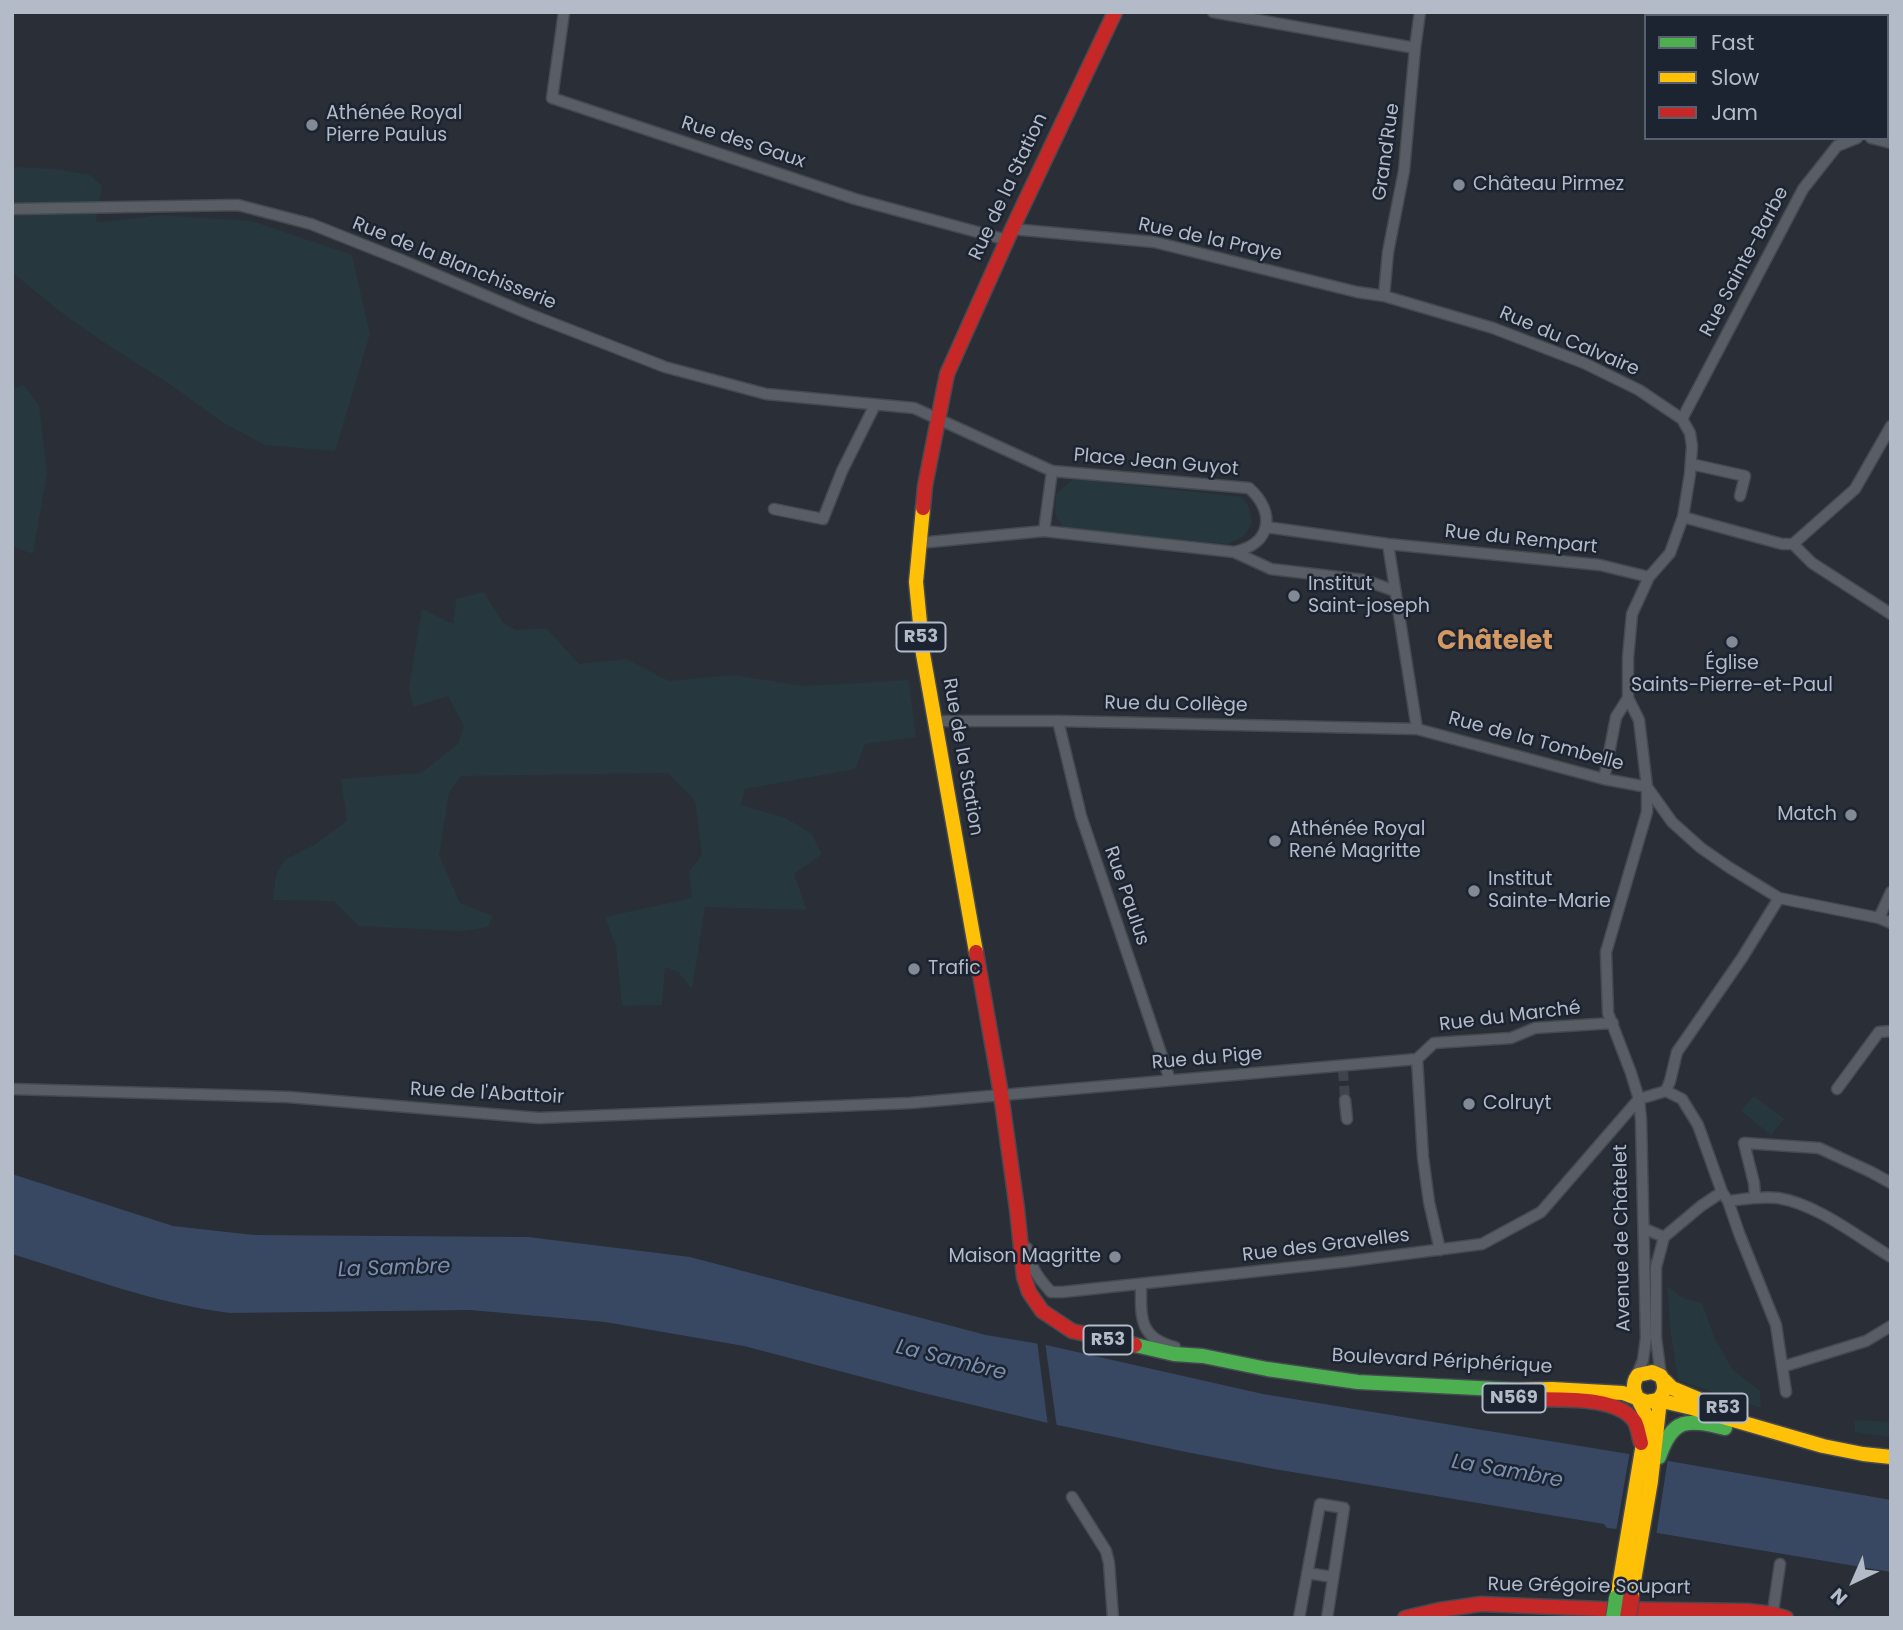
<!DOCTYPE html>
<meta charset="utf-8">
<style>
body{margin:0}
#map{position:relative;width:1903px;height:1630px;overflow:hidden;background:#292e37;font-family:Poppins,sans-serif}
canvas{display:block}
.frame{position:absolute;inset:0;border:14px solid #b3bac8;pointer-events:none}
.legend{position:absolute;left:1644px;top:14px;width:245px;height:126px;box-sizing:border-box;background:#1c2432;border:2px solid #58606e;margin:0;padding:9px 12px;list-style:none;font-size:21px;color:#b3bac8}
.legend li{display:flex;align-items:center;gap:14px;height:35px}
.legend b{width:35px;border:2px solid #58606e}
.north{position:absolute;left:1819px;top:1546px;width:70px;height:70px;-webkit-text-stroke:5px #1c2432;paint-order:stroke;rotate:224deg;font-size:19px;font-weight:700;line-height:28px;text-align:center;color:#b3bac8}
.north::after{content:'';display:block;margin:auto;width:24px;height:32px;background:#b3bac8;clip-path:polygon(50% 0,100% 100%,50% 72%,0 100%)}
</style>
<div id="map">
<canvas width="1903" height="1630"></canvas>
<div class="frame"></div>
<ul class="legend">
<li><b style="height:9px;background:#4caf50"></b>Fast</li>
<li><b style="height:9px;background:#ffc107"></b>Slow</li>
<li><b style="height:9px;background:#c62828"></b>Jam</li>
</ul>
<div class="north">N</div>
</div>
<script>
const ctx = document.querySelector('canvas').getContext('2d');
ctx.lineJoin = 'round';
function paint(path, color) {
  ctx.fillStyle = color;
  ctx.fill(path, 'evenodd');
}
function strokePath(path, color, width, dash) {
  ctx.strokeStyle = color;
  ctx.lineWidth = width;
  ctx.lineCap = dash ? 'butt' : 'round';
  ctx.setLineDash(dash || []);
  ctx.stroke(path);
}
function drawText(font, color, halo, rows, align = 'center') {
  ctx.font = font + ' Poppins,sans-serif';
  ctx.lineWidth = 5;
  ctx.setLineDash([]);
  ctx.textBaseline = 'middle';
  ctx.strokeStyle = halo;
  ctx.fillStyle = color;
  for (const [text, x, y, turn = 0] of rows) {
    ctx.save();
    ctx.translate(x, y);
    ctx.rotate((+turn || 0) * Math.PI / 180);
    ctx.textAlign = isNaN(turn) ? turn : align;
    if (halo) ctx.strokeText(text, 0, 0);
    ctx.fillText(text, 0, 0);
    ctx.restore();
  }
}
const green = new Path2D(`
 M12,167L55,169L90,175L102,186L96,221L103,222L160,215L252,221L352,255L370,334L335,451L265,445L222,422L174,387L102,341L58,310L12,272Z
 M23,385L39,405L47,473L33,554L12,546V389Z
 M1073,479L1242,497L1249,507L1252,523L1244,536L1228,544L1064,528L1055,514L1056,494Z
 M484,592L503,623L516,630L546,628L579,664L626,659L669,681L733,675L804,686L909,680L916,737L865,744L855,769L745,789L741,805L785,818L811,833L822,854L794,874L807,910L705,907L692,989L678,972L665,967L662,1005L622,1006L616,946L605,917L692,898L689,871L702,855L695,801L668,773L461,776L449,793L439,855L460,903L493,916L488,927L463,931L359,926L334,901L273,900L276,875L285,860L314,845L347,821L341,779L421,773L458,744L464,726L448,696L413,707L409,687L422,609L453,624L456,599Z
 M1754,1096L1784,1119L1771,1135L1741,1111Z
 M1667,1286L1685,1299L1702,1303L1715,1339L1733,1370L1760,1391L1761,1408L1678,1380L1671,1335Z
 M1854,1420L1891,1422V1437L1855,1432Z`);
const water = new Path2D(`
 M12,1174L173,1226L254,1235L528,1237L690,1257L986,1335L1046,1345L1263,1394L1629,1454L1891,1500V1572L1657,1533L1607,1528L1604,1524L1274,1469L1186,1452L1048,1423L919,1392L744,1346L605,1322L470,1310L230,1313C156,1304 84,1276 12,1254Z`);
const pier = new Path2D(`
 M1037,1341L1045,1342L1057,1428L1048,1426Z
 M1630,1451L1668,1458L1656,1536L1616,1532Z`);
const streetTunnel = new Path2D(`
 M1343,1071L1345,1100`);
const street = new Path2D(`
 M564,12L552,98L855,199L1007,240
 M1213,12L1415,48
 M1871,138L1891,143
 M12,209L238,205L311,224L404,261L529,314L665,367L766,394L914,408L1052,471
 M1012,229L1154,242L1357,292L1384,296L1493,328L1584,363L1639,390L1682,419L1690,433L1692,446L1690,474L1683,517L1670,553L1649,577L1632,614L1628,658V698L1639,720L1647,787V812L1606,952L1608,1013L1631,1073L1639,1099L1641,1120L1646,1338L1643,1360L1637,1375
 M1384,296L1388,252L1404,171L1415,48L1420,12
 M1682,419L1803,189L1837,146L1857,138
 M1691,464L1745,476L1740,496
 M774,509L823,519L842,471L875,405
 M1683,517L1782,544H1793L1855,489L1891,426
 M1266,527L1388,544L1600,565L1649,577
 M919,543L1044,531L1234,552C1272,544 1276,512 1249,488L1052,471L1044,531
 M1388,544L1417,729
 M1793,544L1812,563L1891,614
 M1234,552L1271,569L1364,580L1395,591
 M935,721H1058L1417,729L1604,779L1647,787
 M1058,721L1081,816L1170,1080
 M1604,779L1616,717L1628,698
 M1647,787L1672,822L1701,848L1730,868L1779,898L1879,918L1891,923
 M1879,918L1891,892
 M1417,1059L1434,1043L1511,1038L1535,1028L1613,1023
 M1417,1059L1423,1157L1429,1202L1440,1250
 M12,1089L288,1097L539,1118L910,1103L1417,1059
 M1837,1089L1879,1032L1891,1031
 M1666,1091L1670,1081L1677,1052L1742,958L1779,898
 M1639,1099L1666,1091L1682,1099L1698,1125L1722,1192L1728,1201L1739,1233L1776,1325L1786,1392
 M1345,1100L1347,1119
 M1755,1197L1754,1183L1744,1143L1819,1148L1871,1172L1891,1183
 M1728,1201C1745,1199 1761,1196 1778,1198C1817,1204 1858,1237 1891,1257
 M1645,1229L1664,1237L1701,1206L1722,1192
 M1027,1248C1030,1267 1039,1279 1051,1292H1063L1343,1262L1482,1244L1541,1212L1639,1099
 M1141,1284C1141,1316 1138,1338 1175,1347
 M1782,1367L1866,1341L1891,1326
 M1661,1376L1656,1338V1267L1664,1237
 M1072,1497L1106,1551L1109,1563L1113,1618
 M1307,1573L1333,1577
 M1299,1618L1320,1504L1344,1508L1327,1618
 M1772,1618L1780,1564`);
const fast = new Path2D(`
 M1135,1345L1174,1354L1203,1356L1267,1369L1358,1382L1517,1390
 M1659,1457C1673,1417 1687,1419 1725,1428`);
const slow = new Path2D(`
 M923,508L916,582L923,654L976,952
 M1664,1380L1672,1388L1703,1401
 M1517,1390L1552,1389L1623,1393L1647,1402L1658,1400L1692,1408L1823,1446L1863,1454L1891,1457
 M1617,1598L1647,1420C1644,1403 1626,1391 1638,1375L1652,1372L1661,1376C1665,1385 1666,1392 1658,1400L1659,1409L1651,1481L1631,1598`);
const jam = new Path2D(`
 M923,508L925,486L947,374L1012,229L1115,12
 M976,952L1001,1094L1017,1209L1024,1277L1029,1292L1042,1311L1072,1331L1135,1345
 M1529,1399C1557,1400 1618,1395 1635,1422C1638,1428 1639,1436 1641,1443
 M1405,1618L1439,1610L1481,1604L1602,1609L1748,1611L1773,1614L1786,1618`);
const fastBridge = new Path2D(`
 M1614,1618L1617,1598`);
const jamBridge = new Path2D(`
 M1628,1618L1631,1598`);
const markers = [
 [312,125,7,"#838995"],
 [1459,185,7,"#838995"],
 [1294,596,7,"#838995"],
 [1732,642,7,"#838995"],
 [1851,815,7,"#838995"],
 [1275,841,7,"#838995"],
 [1474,891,7,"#838995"],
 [914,969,7,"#838995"],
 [1469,1104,7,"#838995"],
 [1115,1257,7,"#838995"]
];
const shields = [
 [921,637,49],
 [1108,1340,49],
 [1514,1398,63],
 [1723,1408,49]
];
const shieldNames = [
 ["R53",921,637],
 ["R53",1108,1340],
 ["N569",1514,1398],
 ["R53",1723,1408]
];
const poiNames = [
 ["Athénée Royal",326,114],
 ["Pierre Paulus",326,136],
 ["Château Pirmez",1473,185],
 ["Institut",1308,585],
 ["Saint-joseph",1308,607],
 ["Église",1732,664,"center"],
 ["Saints-Pierre-et-Paul",1732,686,"center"],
 ["Match",1837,815,"right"],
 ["Athénée Royal",1289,830],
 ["René Magritte",1289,852],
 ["Institut",1488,880],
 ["Sainte-Marie",1488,902],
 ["Trafic",928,969],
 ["Colruyt",1483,1104],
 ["Maison Magritte",1101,1257,"right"]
];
const streetNames = [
 ["Rue des Gaux",743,143,18],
 ["Grand'Rue",1387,152,-82],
 ["Rue de la Station",1009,187,-65],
 ["Rue de la Praye",1210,240,12],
 ["Rue Sainte-Barbe",1745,262,-62],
 ["Rue de la Blanchisserie",454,264,22],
 ["Rue du Calvaire",1569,342,23],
 ["Place Jean Guyot",1156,463,5],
 ["Rue du Rempart",1521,540,6],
 ["Rue du Collège",1176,705,1],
 ["Rue de la Tombelle",1536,742,15],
 ["Rue de la Station",962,757,80],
 ["Rue Paulus",1126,896,71],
 ["Rue du Marché",1510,1017,-7],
 ["Rue du Pige",1207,1059,-5],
 ["Rue de l'Abattoir",487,1094,3],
 ["Avenue de Châtelet",1623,1238,-91],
 ["Rue des Gravelles",1326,1246,-7],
 ["Boulevard Périphérique",1442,1362,3],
 ["Rue Grégoire Soupart",1589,1587,1]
];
const waterNames = [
 ["La Sambre",394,1269,-2],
 ["La Sambre",951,1361,14],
 ["La Sambre",1507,1472,10]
];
const districtNames = [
 ["Châtelet",1495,642]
];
paint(green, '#26383d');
paint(water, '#384762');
paint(pier, '#292e37');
strokePath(streetTunnel, '#3e434d', 10, [10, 5]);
strokePath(street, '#454950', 13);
strokePath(fast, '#454950', 17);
strokePath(slow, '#454950', 17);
strokePath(jam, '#454950', 17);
strokePath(street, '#595d65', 10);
strokePath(fast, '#4caf50', 14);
strokePath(slow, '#ffc107', 14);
strokePath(jam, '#c62828', 14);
strokePath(fastBridge, '#474b54', 18, []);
strokePath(jamBridge, '#474b54', 18, []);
strokePath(fastBridge, '#4caf50', 16);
strokePath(jamBridge, '#c62828', 16);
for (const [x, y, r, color] of markers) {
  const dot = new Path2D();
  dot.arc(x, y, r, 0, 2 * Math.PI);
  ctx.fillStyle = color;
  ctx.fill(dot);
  strokePath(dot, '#1c2432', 2.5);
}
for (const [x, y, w] of shields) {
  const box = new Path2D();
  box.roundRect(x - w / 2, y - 14.5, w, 29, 5);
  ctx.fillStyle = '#1c2432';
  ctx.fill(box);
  strokePath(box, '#b3bac8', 2);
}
drawText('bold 18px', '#b3bac8', null, shieldNames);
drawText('19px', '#b3bac8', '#1c2432', poiNames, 'left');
drawText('19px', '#b3bac8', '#1c2432', streetNames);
drawText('italic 21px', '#7b8fb0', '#1c2432', waterNames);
drawText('bold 26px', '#d49962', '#1c2432', districtNames);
</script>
